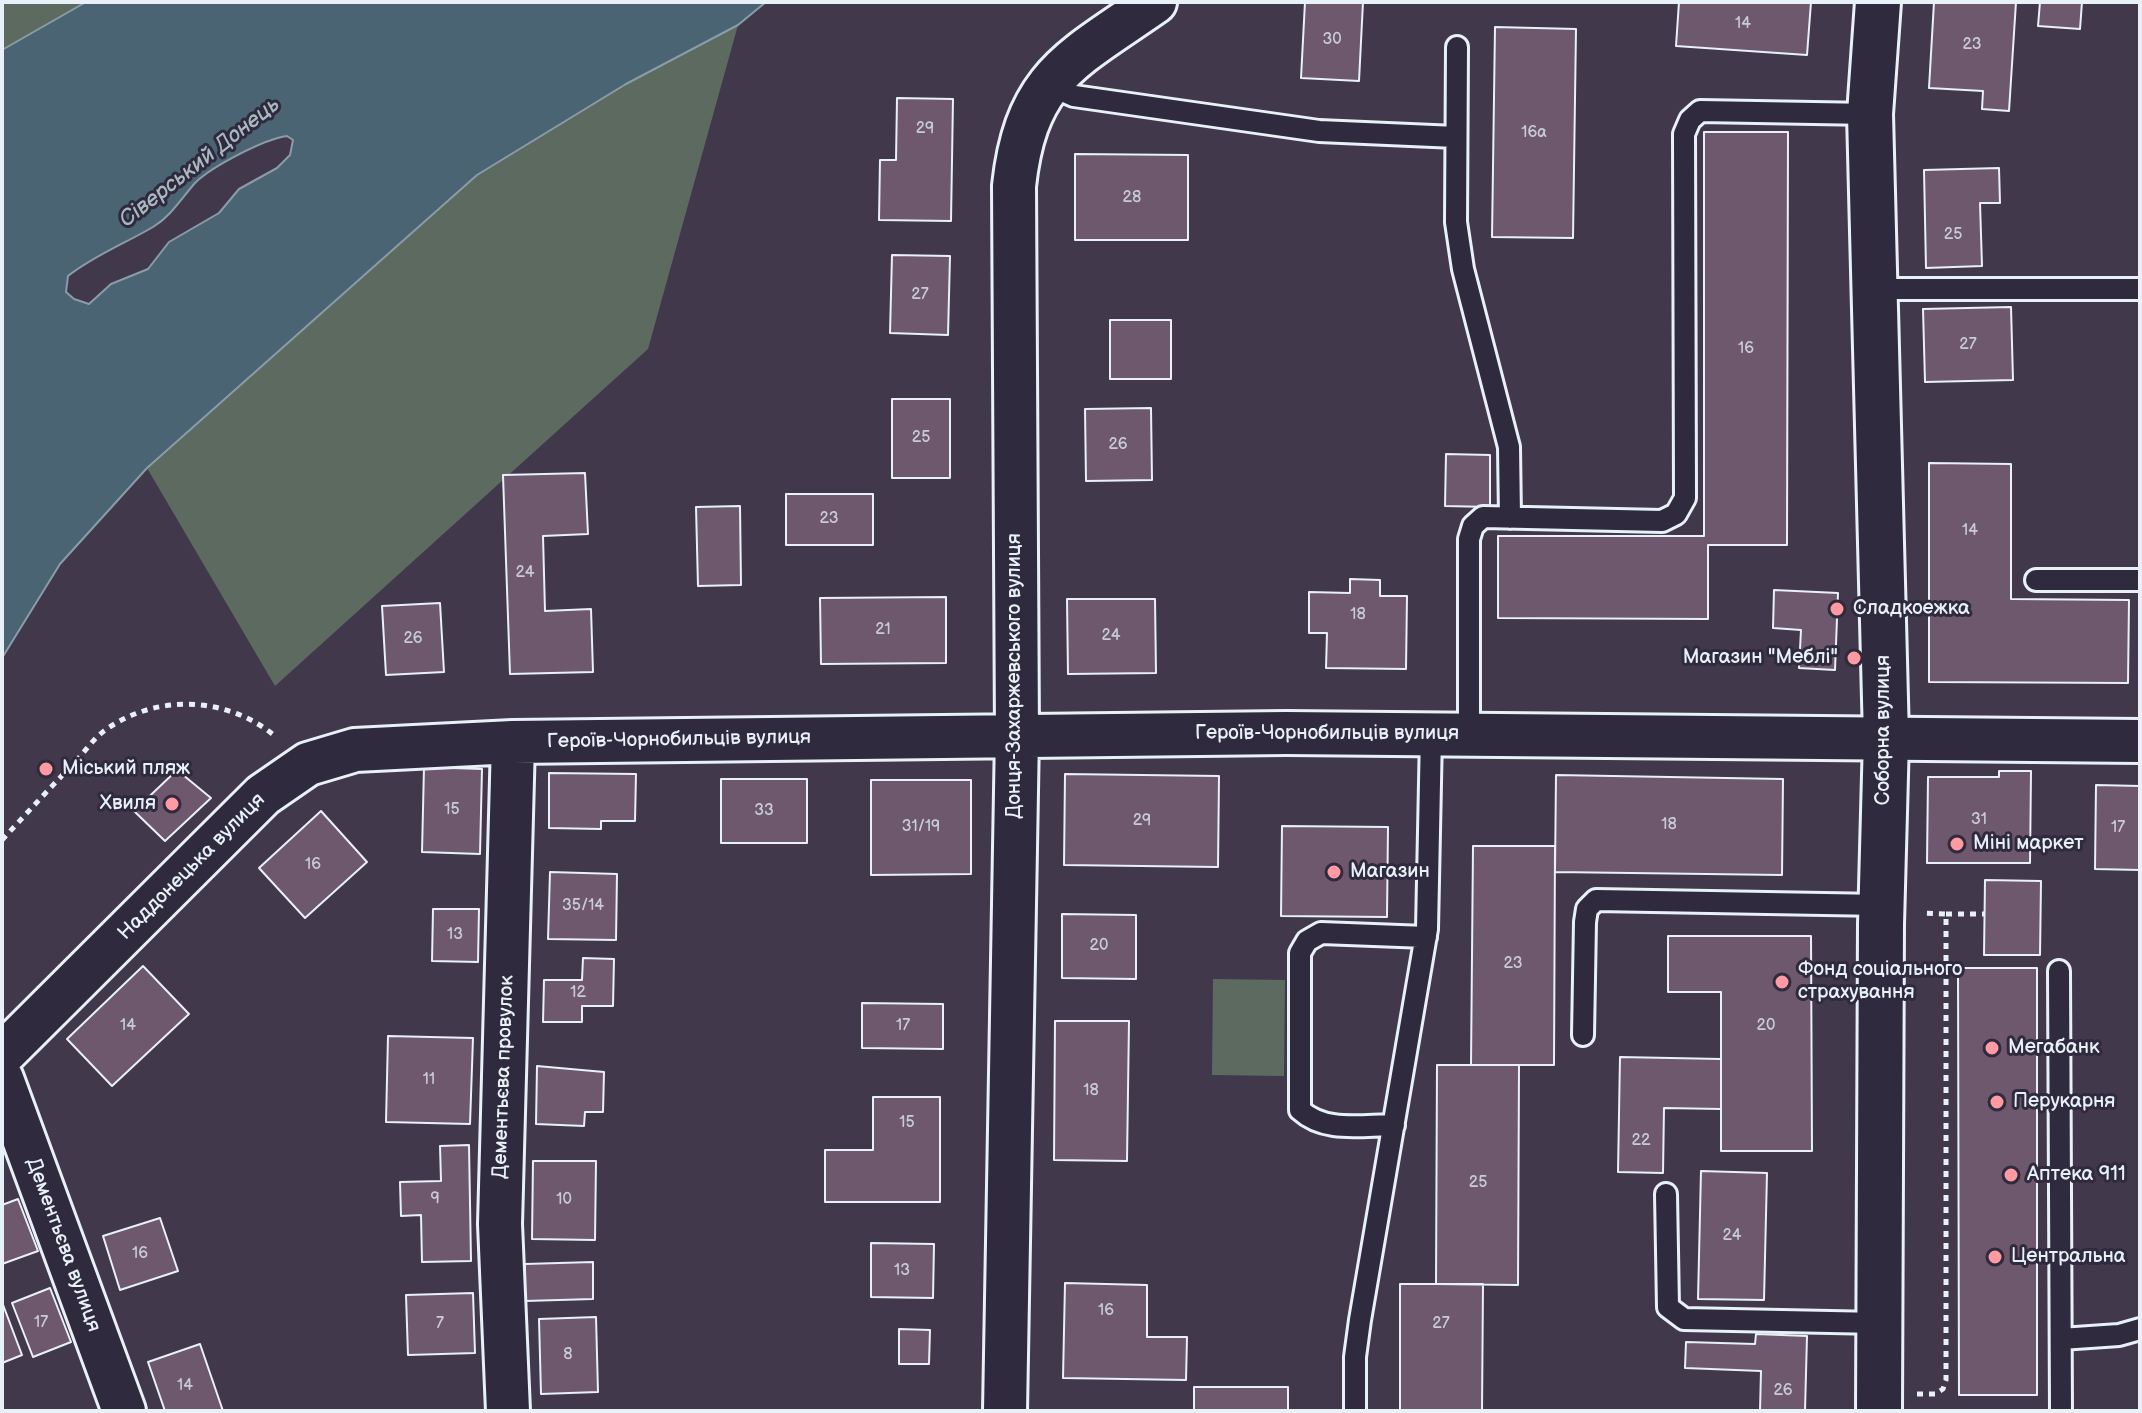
<!DOCTYPE html>
<meta charset="utf-8">
<style>
body{margin:0}
#map{position:relative;width:2142px;height:1413px;overflow:hidden;background:#42384c;font-family:"Balsamiq Sans",sans-serif}
canvas{display:block}
.frame{position:absolute;inset:0;border:4px solid #e8f1f8;pointer-events:none}
</style>
<div id="map">
<canvas width="2142" height="1413"></canvas>
<div class="frame"></div>
</div>
<script>
const ctx = document.querySelector('canvas').getContext('2d');
ctx.lineJoin = 'round';
function paint(path, color) {
  ctx.fillStyle = color;
  ctx.fill(path, 'evenodd');
}
function strokePath(path, color, width, dash) {
  ctx.strokeStyle = color;
  ctx.lineWidth = width;
  ctx.lineCap = dash ? 'butt' : 'round';
  ctx.setLineDash(dash || []);
  ctx.stroke(path);
}
function drawText(font, color, halo, rows, align = 'center') {
  ctx.font = font + ' "Balsamiq Sans",sans-serif';
  ctx.lineWidth = 6;
  ctx.setLineDash([]);
  ctx.textBaseline = 'middle';
  ctx.strokeStyle = halo;
  ctx.fillStyle = color;
  for (const [text, x, y, turn = 0] of rows) {
    ctx.save();
    ctx.translate(x, y);
    ctx.rotate((+turn || 0) * Math.PI / 180);
    ctx.textAlign = isNaN(turn) ? turn : align;
    if (halo) ctx.strokeText(text, 0, 0);
    ctx.fillText(text, 0, 0);
    ctx.restore();
  }
}
const green = new Path2D(`
 M2,2H86L2,50Z
 M738,25L648,349L275,686L147,468L477,175L626,84Z
 M1213,979L1285,980L1284,1076L1212,1075Z`);
const water = new Path2D(`
 M86,2H766L738,25L626,84L477,175L147,468L60,564L2,658V50ZM287,136L293,140L290,155L277,168L239,189L219,213L169,242L148,269L111,284L89,304L74,299L66,292L68,276C95,255 124,244 153,227C171,216 181,199 195,183C211,167 264,139 287,136Z`);
const building = new Path2D(`
 M1305,2H1363L1359,81L1301,78Z
 M1679,2H1811L1807,55L1676,46Z
 M1934,2H2016L2009,111L1982,109L1983,91L1929,88Z
 M2040,2H2082L2080,29L2038,26Z
 M1495,27L1576,29L1573,238L1492,237Z
 M897,98L953,99L951,221L879,220L880,160H896Z
 M1704,132H1788L1787,545H1708V619L1498,618V536H1704Z
 M1075,154L1188,155V240H1075Z
 M1999,168L2000,203H1980L1982,266L1926,268L1924,170Z
 M892,255L950,256L948,335L890,333Z
 M2011,307L2013,380L1925,382L1923,309Z
 M1110,320H1171V379H1110Z
 M892,399H950V478H892Z
 M1151,408L1152,480L1086,481L1085,409Z
 M1446,454L1490,455V507L1445,506Z
 M1929,463L2011,464V599L2129,600L2128,683L1929,682Z
 M585,473L588,534L543,536L545,611L591,609L593,672L510,674L503,475Z
 M786,494H873V545H786Z
 M740,506L741,585L698,586L696,507Z
 M1350,579L1380,580V596H1407L1406,669L1326,668L1327,633H1309V592L1350,593Z
 M1774,590L1838,593L1835,670L1799,668L1801,630L1773,628Z
 M946,597V663L821,664L820,598Z
 M1067,599H1155L1156,673L1068,674Z
 M440,603L444,672L386,675L382,606Z
 M424,767L482,769L480,854L422,852Z
 M177,770L211,798L165,841L134,811Z
 M1999,771H2031L2030,863H1927L1928,777H1999Z
 M549,773L636,774L635,821H601V829L549,828Z
 M1065,774L1219,776L1218,867L1064,865Z
 M1556,775L1783,779L1782,875L1555,872Z
 M721,779H807V843H721Z
 M871,780H971V874L871,875Z
 M2096,785L2140,786V870L2095,869Z
 M321,811L367,862L305,918L259,868Z
 M1282,826L1388,827L1387,917L1281,916Z
 M1473,846H1555L1554,1065H1471Z
 M550,872L617,874L616,940L548,939Z
 M1985,880L2041,881L2040,955H1984Z
 M433,909H479L478,962L432,961Z
 M1062,914L1136,915V979L1062,978Z
 M1668,936H1811L1812,1151H1721V992H1668Z
 M583,958L614,959L613,1006H582V1022H543L544,980H582Z
 M143,966L189,1014L112,1086L67,1039Z
 M1958,968H2037V1395H1959Z
 M862,1003L943,1004V1049L862,1048Z
 M1055,1021H1129L1127,1161L1054,1160Z
 M388,1036L473,1038L470,1124L386,1122Z
 M1620,1057L1721,1059V1109L1664,1108L1663,1173L1618,1172Z
 M1437,1065H1519L1518,1285L1436,1284Z
 M537,1066L604,1072L603,1112H585L584,1126L536,1124Z
 M873,1097H940V1202H825V1150H873Z
 M469,1145L471,1261L422,1262L421,1215L401,1216L400,1182L441,1181L440,1146Z
 M533,1161H596L595,1240L532,1239Z
 M1701,1171L1767,1173L1764,1300L1698,1299Z
 M18,1199L38,1251L2,1264V1205Z
 M160,1218L178,1271L120,1290L103,1236Z
 M871,1243L934,1244L933,1298L871,1297Z
 M593,1262V1299L525,1301V1264Z
 M1065,1283L1147,1285V1337H1187L1186,1380L1063,1378Z
 M1400,1284H1483L1482,1411H1400Z
 M50,1288L71,1342L33,1357L12,1303Z
 M473,1293L475,1353L408,1355L406,1295Z
 M2,1302L22,1355L2,1363Z
 M596,1317L598,1392L541,1394L539,1319Z
 M899,1329L930,1330L929,1364H899Z
 M1756,1334L1807,1336L1805,1411H1760L1761,1371L1685,1368L1686,1342L1755,1344Z
 M200,1344L223,1411H165L148,1362Z
 M1194,1387H1288V1411H1194Z`);
const path = new Path2D(`
 M2,840C26,814 50,788 74,763C84,753 93,739 104,731C156,693 228,696 276,737
 M1946,914H1984
 M1917,1394H1935L1943,1389L1946,1380V914L1923,913`);
const service = new Path2D(`
 M1457,47L1456,222L1463,269L1509,447L1510,518
 M1049,85L1074,96L1319,131L1456,137
 M1875,289H2140
 M2036,580H2140
 M1469,735V539L1473,526L1483,517L1662,521L1676,514L1685,498L1684,134L1690,120L1700,111L1870,114
 M2059,971L2061,1411
 M1583,1035L1585,922L1587,909L1596,900L1881,905
 M1394,1125C1361,1125 1325,1133 1300,1110V953L1307,941L1321,933L1426,937
 M1666,1194L1668,1307L1684,1319L1879,1323
 M2061,1339L2119,1335L2140,1329
 M1355,1411V1357L1360,1320L1427,929L1431,734`);
const minor = new Path2D(`
 M2,1055L263,795L308,764L355,750L513,742L1286,733L2140,741
 M2,1079L124,1411
 M508,1411L500,1224L513,742
 M1005,1411L1017,735L1014,186C1026,76 1072,60 1155,2`);
const tertiary = new Path2D(`
 M1878,2L1870,114L1886,738L1881,924L1879,1411`);
const markers = [
 [1837,609,8,"#ff9aa2"],
 [1854,658,8,"#ff9aa2"],
 [46,769,8,"#ff9aa2"],
 [172,804,8,"#ff9aa2"],
 [1957,844,8,"#ff9aa2"],
 [1334,872,8,"#ff9aa2"],
 [1782,982,8,"#ff9aa2"],
 [1992,1048,8,"#ff9aa2"],
 [1997,1102,8,"#ff9aa2"],
 [2011,1175,8,"#ff9aa2"],
 [1995,1257,8,"#ff9aa2"]
];
const numberNames = [
 ["14",1743,24],
 ["30",1332,40],
 ["23",1972,45],
 ["29",925,129],
 ["16а",1534,133],
 ["28",1132,198],
 ["25",1953,235],
 ["27",920,295],
 ["27",1968,345],
 ["16",1746,349],
 ["25",921,438],
 ["26",1118,445],
 ["23",829,519],
 ["14",1970,531],
 ["24",525,573],
 ["18",1358,615],
 ["21",883,630],
 ["24",1111,636],
 ["26",413,639],
 ["15",452,810],
 ["33",764,811],
 ["31",1979,820],
 ["29",1142,821],
 ["18",1669,825],
 ["31/19",921,827],
 ["17",2118,828],
 ["16",313,865],
 ["35/14",583,906],
 ["13",455,935],
 ["20",1099,946],
 ["23",1513,964],
 ["12",578,993],
 ["14",128,1026],
 ["17",903,1026],
 ["20",1766,1026],
 ["11",429,1080],
 ["18",1091,1091],
 ["15",907,1123],
 ["22",1641,1141],
 ["25",1478,1183],
 ["9",435,1199],
 ["10",564,1200],
 ["24",1732,1236],
 ["16",140,1254],
 ["13",902,1271],
 ["16",1106,1311],
 ["17",41,1323],
 ["7",440,1324],
 ["27",1441,1324],
 ["8",568,1355],
 ["14",185,1386],
 ["26",1783,1391]
];
const poiNames = [
 ["Сладкоежка",1853,609],
 ["Магазин \"Меблі\"",1838,658,"right"],
 ["Міський пляж",62,769],
 ["Хвиля",156,804,"right"],
 ["Міні маркет",1973,844],
 ["Магазин",1350,872],
 ["Фонд соціального",1798,970],
 ["страхування",1798,993],
 ["Мегабанк",2008,1048],
 ["Перукарня",2013,1102],
 ["Аптека 911",2027,1175],
 ["Центральна",2011,1257]
];
const streetNames = [
 ["Донця-Захаржевського вулиця",1015,676,-90],
 ["Соборна вулиця",1884,730,-90],
 ["Героїв-Чорнобильців вулиця",1327,734],
 ["Героїв-Чорнобильців вулиця",679,740,-1],
 ["Наддонецька вулиця",192,867,-45],
 ["Дементьєва провулок",504,1077,-88],
 ["Дементьєва вулиця",63,1245,70]
];
const waterNames = [
 ["Сіверський Донець",200,163,-38]
];
paint(green, '#5d6a60');
paint(water, '#4b6473');
strokePath(water, '#8a9ca8', 2);
paint(building, '#6d586e');
strokePath(building, '#e8f1f8', 2);
strokePath(service, '#e8f1f8', 26);
strokePath(minor, '#e8f1f8', 48);
strokePath(tertiary, '#e8f1f8', 50);
strokePath(path, '#e8f1f8', 5, [6, 6]);
strokePath(service, '#2f2a3d', 20);
strokePath(minor, '#2f2a3d', 42);
strokePath(tertiary, '#2f2a3d', 44);
for (const [x, y, r, color] of markers) {
  const dot = new Path2D();
  dot.arc(x, y, r, 0, 2 * Math.PI);
  ctx.fillStyle = color;
  ctx.fill(dot);
  strokePath(dot, '#2f2a3d', 3);
}
drawText('16px', '#c9cbd6', null, numberNames);
drawText('20px', '#e8f1f8', '#2f2a3d', poiNames, 'left');
drawText('20px', '#e8f1f8', '#2f2a3d', streetNames);
drawText('italic 22px', '#a9b9c3', '#2f2a3d', waterNames);
</script>
